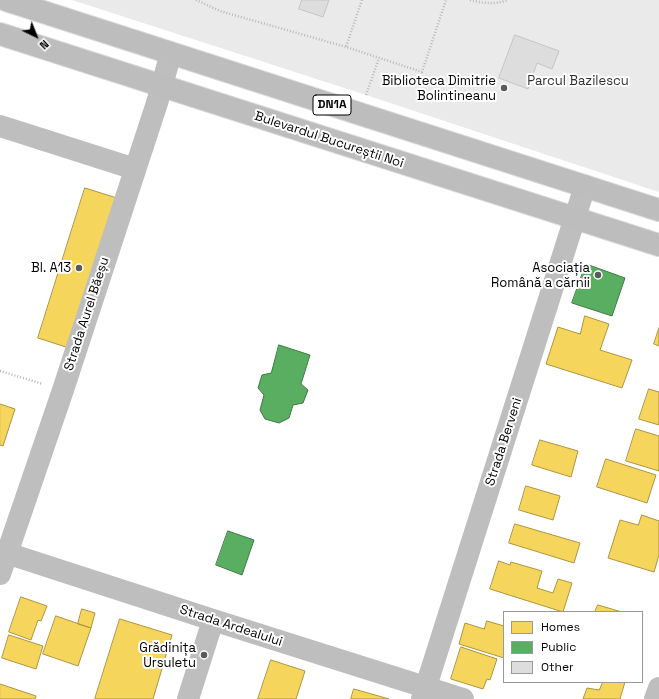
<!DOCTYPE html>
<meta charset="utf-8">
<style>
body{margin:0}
#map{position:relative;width:659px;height:699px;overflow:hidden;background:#fff;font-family:"Space Grotesk",sans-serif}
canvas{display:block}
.legend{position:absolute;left:503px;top:611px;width:140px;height:72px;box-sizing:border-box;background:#fff;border:1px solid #999;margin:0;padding:5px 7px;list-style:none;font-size:12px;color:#000}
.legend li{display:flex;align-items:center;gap:8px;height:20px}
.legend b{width:20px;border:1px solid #999}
.north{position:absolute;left:16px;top:16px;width:40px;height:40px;-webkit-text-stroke:3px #fff;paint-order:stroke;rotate:137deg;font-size:11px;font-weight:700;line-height:16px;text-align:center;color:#000}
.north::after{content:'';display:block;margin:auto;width:14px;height:18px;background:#000;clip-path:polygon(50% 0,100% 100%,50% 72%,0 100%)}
</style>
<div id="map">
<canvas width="659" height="699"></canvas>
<ul class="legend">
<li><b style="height:11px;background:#f6d55c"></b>Homes</li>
<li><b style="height:11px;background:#5aae61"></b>Public</li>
<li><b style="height:11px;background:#ddd"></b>Other</li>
</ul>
<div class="north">N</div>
</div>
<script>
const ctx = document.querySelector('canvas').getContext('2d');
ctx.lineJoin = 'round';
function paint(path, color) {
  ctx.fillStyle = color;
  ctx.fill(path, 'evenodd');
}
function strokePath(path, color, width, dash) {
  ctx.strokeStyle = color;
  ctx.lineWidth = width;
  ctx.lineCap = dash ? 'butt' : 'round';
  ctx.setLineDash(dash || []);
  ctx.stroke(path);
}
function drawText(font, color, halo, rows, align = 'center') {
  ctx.font = font + ' "Space Grotesk",sans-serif';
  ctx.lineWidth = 4;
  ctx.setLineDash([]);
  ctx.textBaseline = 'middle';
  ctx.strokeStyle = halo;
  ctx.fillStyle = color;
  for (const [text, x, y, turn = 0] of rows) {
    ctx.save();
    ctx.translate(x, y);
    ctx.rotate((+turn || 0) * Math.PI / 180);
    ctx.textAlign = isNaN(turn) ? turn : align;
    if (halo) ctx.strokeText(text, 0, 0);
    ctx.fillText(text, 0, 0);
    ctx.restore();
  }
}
const green = new Path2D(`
 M72,0H659V192L366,95Z`);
const homes = new Path2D(`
 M85,188L120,199L72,349L38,338Z
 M585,316L609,324L600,350L632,360L622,388L546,364L558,327L580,334Z
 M659,328V346L654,344Z
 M649,389L659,392V425L639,419Z
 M0,404L15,409L3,446L0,445Z
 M636,429L659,436V471L626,461Z
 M540,440L578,451L571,477L532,465Z
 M606,459L656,475L647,503L597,487Z
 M526,486L560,496L553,520L519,510Z
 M642,515L659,521V555L654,572L608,558L620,520L638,525Z
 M515,524L580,543L574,563L509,543Z
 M499,561L510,565L511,562L542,571L537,588L553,593L558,579L572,583L563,612L490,589Z
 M21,597L47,606L41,621L38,620L31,640L9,632Z
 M598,605L622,612H595Z
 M82,609L95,613L91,628L78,624Z
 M56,616L91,628L78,666L43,654Z
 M120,619L172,635L153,699H95Z
 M487,621L504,626V658L459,644L465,623L484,629Z
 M9,635L43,646L36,669L2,658Z
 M461,647L497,659L490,680L487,679L483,689L451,679Z
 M271,660L305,671L296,699H258Z
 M603,682H625L620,699H583L587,688L599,690Z
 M0,684L36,696L35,699H0Z
 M354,689L389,699H351Z`);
const public = new Path2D(`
 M586,264L625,278L612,316L572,303Z
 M279,345L310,355L301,384L308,390L303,403L293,405L289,418L279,423L265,419L260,410L264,395L258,388L262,375L271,373Z
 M228,531L254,540L242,575L216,565Z`);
const building = new Path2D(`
 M302,0H329L323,17L299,9Z
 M515,35L559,51L552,69L537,63L528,89L499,78Z`);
const path = new Path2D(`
 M196,0L220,11L346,47
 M362,0L346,47L422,72L446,0
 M470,0C482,3 495,5 507,0
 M366,95L379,58
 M0,371L43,384`);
const minor = new Path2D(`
 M0,126L135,169
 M0,551L213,620L463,699
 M0,574L63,390L157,103L171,53
 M188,699L213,620
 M422,699L585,186
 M655,699L659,688`);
const major = new Path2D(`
 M6,0L659,210
 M0,34L659,245`);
const markers = [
 [504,88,4,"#595959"],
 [79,268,4,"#595959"],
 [598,275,4,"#595959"],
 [204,655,4,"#595959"]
];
const shields = [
 [332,105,38]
];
const shieldNames = [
 ["DN1A",332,105]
];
const poiNames = [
 ["Biblioteca Dimitrie",496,81],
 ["Bolintineanu",496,96],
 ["Bl. A13",71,268],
 ["Asociația",590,268],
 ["Română a cărnii",590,283],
 ["Grădinița",196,648],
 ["Ursuletu",196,663]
];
const parkNames = [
 ["Parcul Bazilescu",578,81]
];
const streetNames = [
 ["Bulevardul Bucureștii Noi",329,140,18],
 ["Strada Aurel Băeșu",87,314,-72],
 ["Strada Berveni",504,442,-72],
 ["Strada Ardealului",231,626,18]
];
paint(green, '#eaeaea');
paint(homes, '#f6d55c');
strokePath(homes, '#ac9540', 1);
paint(public, '#5aae61');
strokePath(public, '#3f7a44', 1);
paint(building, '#ddd');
strokePath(building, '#c5c5c5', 1);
strokePath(major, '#dbdbdb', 24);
strokePath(path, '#b8b8b8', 2.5, [1, 2]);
strokePath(minor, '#bebebe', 22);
strokePath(major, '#bdbdbd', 22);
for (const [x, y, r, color] of markers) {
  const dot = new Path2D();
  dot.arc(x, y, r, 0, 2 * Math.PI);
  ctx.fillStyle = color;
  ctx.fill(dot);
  strokePath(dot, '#fff', 1.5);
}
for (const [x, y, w] of shields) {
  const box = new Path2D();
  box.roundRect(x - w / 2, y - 10, w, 20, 3);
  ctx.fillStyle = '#fff';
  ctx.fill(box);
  strokePath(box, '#000', 1);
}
drawText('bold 12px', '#000', null, shieldNames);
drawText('13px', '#000', '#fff', poiNames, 'right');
drawText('13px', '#303030', '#fff', parkNames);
drawText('13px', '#000', '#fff', streetNames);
</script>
